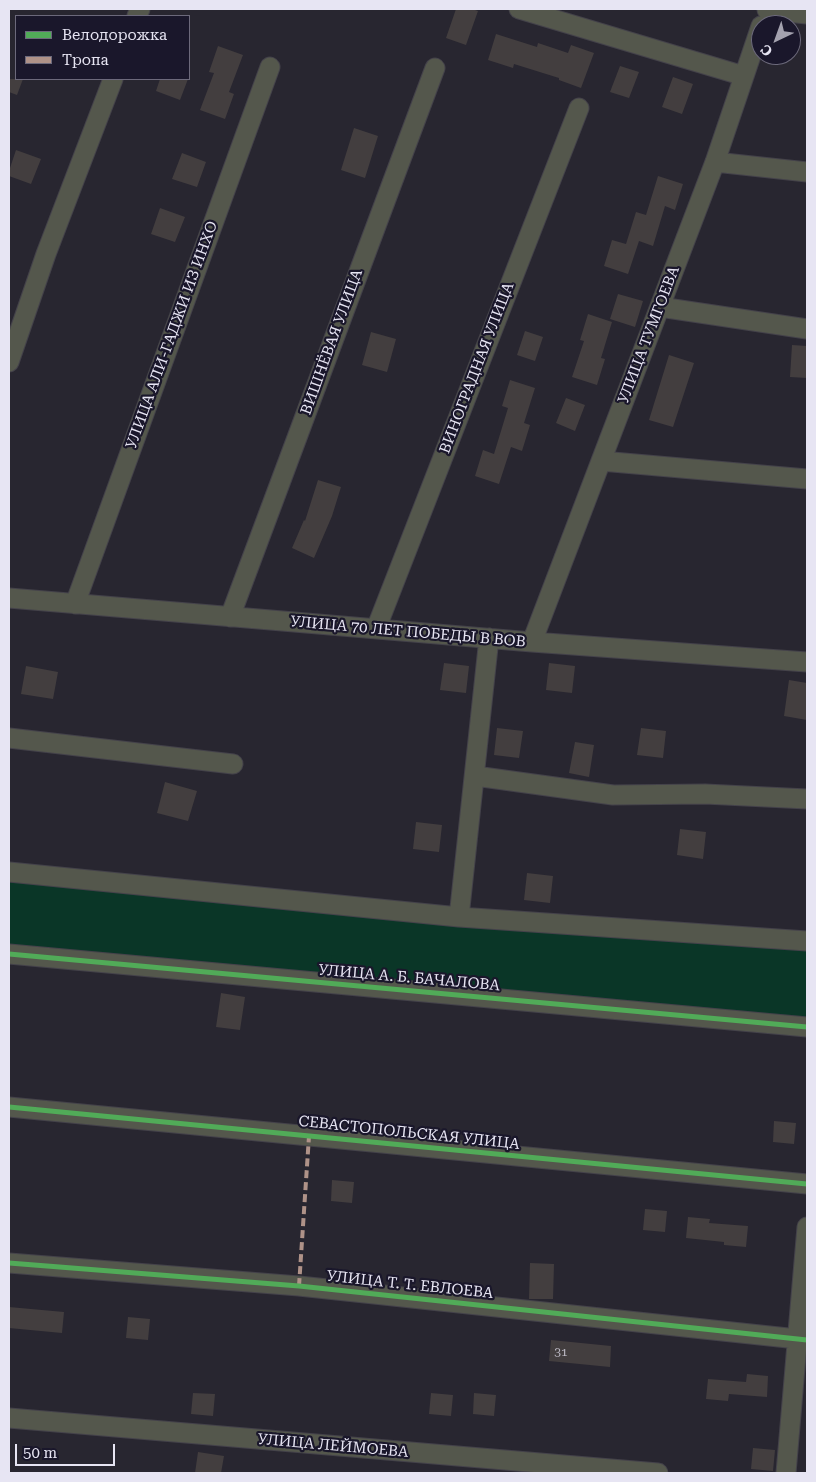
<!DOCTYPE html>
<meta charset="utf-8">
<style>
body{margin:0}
#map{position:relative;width:816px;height:1482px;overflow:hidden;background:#282630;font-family:"Roboto Serif",serif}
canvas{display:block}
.frame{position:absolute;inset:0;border:10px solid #e7e5f3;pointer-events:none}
.legend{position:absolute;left:15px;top:15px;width:175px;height:65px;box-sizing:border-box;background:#1a172b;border:1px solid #6c697b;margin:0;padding:6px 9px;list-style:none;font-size:15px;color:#e7e5f3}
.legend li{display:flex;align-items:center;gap:10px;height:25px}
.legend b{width:25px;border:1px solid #6c697b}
.north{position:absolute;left:751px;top:15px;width:50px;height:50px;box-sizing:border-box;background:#1a172b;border:1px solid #6c697b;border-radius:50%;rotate:222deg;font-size:14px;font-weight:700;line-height:20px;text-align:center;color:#e7e5f3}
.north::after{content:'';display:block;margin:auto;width:18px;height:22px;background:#a4a2af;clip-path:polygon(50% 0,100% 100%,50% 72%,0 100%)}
.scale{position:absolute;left:15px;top:1444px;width:100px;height:22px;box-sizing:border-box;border:2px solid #e7e5f3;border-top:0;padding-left:6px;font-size:15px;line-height:18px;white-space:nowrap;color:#e7e5f3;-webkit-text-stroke:4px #1a172b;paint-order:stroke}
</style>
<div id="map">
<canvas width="816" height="1482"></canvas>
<div class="frame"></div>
<ul class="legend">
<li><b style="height:6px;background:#51ab58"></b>Велодорожка</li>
<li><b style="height:6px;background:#af9288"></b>Тропа</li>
</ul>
<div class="north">С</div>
<div class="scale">50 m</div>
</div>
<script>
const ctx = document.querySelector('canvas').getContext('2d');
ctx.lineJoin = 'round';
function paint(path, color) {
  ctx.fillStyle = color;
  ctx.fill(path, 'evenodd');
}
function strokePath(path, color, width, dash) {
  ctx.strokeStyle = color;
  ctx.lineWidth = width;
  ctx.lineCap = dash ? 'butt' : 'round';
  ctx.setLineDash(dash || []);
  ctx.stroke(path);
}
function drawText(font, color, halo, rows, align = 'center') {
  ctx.font = font + ' "Roboto Serif",serif';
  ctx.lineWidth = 4.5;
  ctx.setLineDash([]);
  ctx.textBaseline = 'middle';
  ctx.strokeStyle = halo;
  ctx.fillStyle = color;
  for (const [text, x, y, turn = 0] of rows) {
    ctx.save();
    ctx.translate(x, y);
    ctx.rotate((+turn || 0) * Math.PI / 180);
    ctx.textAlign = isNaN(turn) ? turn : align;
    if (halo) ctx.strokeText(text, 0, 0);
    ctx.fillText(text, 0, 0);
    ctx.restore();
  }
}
const green = new Path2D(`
 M9,870L807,940V1027L9,954Z`);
const building = new Path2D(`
 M456,9H472L478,11L466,45L446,38Z
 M496,34L537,47L538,43L568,53L571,45L594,53L581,88L559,80V78L514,64L513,68L488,60Z
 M218,46L243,55L229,92L234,94L225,119L200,110L214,73L209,72Z
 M620,66L639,72L629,98L610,92Z
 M673,77L693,84L682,114L662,107Z
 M9,79H23L17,95L9,92Z
 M160,79H188L180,100L156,91Z
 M354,128L378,136L365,178L341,170Z
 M16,150L41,159L31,184L9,176V171Z
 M182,153L206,162L197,187L172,179Z
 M658,176L683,184L675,210L665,206L653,246L639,241L628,274L604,266L612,240L626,244L636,212L646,215Z
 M160,208L185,217L175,242L151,234Z
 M618,294L643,301L635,327L610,319Z
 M588,314L612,322L601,358L605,359L597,385L572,377L584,341L580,340Z
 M525,331L543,337L535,361L517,355Z
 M371,332L396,339L387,372L362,365Z
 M792,345L807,346V378L790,377Z
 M669,355L694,363L673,427L649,420Z
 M510,380L535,388L524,423L530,425L522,451L511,447L499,484L475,476L483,450L494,454L508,408L502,406Z
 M566,398L585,405L575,431L556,423Z
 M318,480L341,487L332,516L314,558L292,548L304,520L305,521Z
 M444,663L469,666L466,693L440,690Z
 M549,663L575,666L572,693L546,690Z
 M26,666L58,672L53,699L21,694Z
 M789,680L807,683V720L784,716Z
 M497,728L523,731L519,758L494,755Z
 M641,728L666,731L663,758L637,755Z
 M575,742L594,745L589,777L569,773Z
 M165,782L197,791L188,821L157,813Z
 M416,822L442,825L439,852L413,849Z
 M680,829L706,832L703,859L677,855Z
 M527,873L553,876L550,903L524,900Z
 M221,993L245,997L240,1030L216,1027Z
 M774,1121L796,1123L794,1144L773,1142Z
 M332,1180L354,1182L352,1203L331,1201Z
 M645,1209L667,1211L665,1232L643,1230Z
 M688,1217L710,1219L709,1223L748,1226L746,1247L724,1245V1242L686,1238Z
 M530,1263L554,1264L553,1299H529Z
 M9,1307L64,1312L62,1333L9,1328Z
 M128,1317L150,1319L148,1340L126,1338Z
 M551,1340L611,1346L610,1367L549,1361Z
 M747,1374L768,1376L767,1397L729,1394L728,1401L706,1399L708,1379L746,1382Z
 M193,1393L215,1394L213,1416L191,1414Z
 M431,1393L453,1395L451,1416L429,1414Z
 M474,1393L496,1395L494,1416L473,1414Z
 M753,1448L775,1450L773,1471L751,1469Z
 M198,1452L224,1456L221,1473H195Z`);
const minor = new Path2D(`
 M519,9L744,76
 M767,10L807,14
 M137,16L140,9
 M715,162L807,172
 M660,307L807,329
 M9,362L46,254L113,79
 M601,461L807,479
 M9,598L532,642L807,662
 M75,604L270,67
 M230,617L435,68
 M376,629L579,108
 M532,642L715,162L761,26
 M9,738L233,764
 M475,776L613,795L705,794L807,799
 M9,872L459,917L807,941
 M459,917L489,638
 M9,954L807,1027
 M9,1107L807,1184
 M9,1263L299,1286L807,1340
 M9,1418L658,1473
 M786,1473L807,1227`);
const quiet = new Path2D(`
 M299,1286L309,1136`);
const cycleway = new Path2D(`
 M9,954L807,1027
 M9,1107L807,1184
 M9,1263L299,1286L807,1340`);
const numberNames = [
 ["31",561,1352]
];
const streetNames = [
 ["УЛИЦА АЛИ-ГАДЖИ ИЗ ИНХО",172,335,-70],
 ["УЛИЦА ТУМГОЕВА",649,335,-69],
 ["ВИШНЁВАЯ УЛИЦА",332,342,-70],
 ["ВИНОГРАДНАЯ УЛИЦА",477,368,-69],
 ["УЛИЦА 70 ЛЕТ ПОБЕДЫ В ВОВ",408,632,5],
 ["УЛИЦА А. Б. БАЧАЛОВА",409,978,5],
 ["СЕВАСТОПОЛЬСКАЯ УЛИЦА",409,1133,6],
 ["УЛИЦА Т. Т. ЕВЛОЕВА",410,1285,6],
 ["УЛИЦА ЛЕЙМОЕВА",333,1446,5]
];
paint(green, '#0a3627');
paint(building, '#433e3f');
strokePath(minor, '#44424a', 21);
strokePath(minor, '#54574c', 19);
strokePath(quiet, '#af9288', 4, [8, 4]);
strokePath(cycleway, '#51ab58', 5);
drawText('12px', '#bebbc6', null, numberNames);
drawText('15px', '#e7e5f3', '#1a172b', streetNames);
</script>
